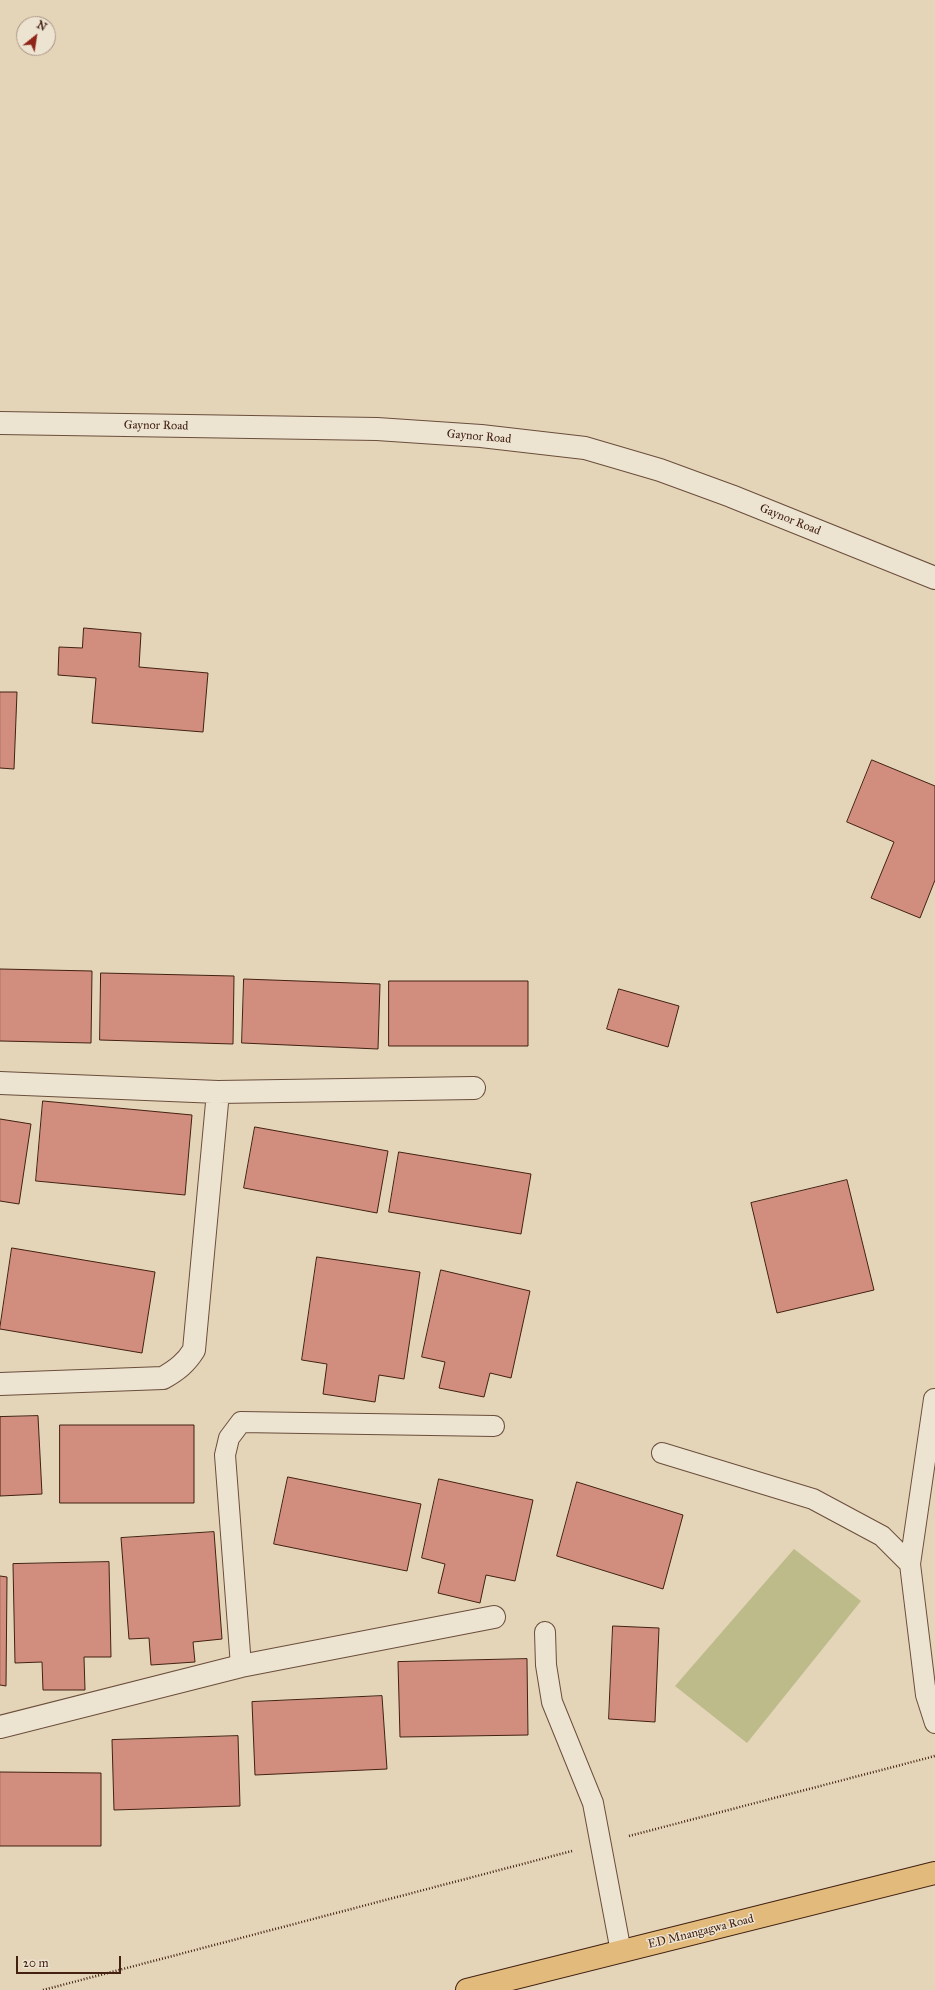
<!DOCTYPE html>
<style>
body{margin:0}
#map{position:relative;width:935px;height:1990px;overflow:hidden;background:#e4d4b8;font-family:"IM FELL Great Primer",serif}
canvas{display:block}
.north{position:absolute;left:16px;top:16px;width:40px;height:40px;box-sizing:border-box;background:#ede3d1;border:1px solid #a99584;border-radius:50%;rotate:30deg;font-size:11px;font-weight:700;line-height:16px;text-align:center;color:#422111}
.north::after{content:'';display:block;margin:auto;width:14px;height:18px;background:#8f2418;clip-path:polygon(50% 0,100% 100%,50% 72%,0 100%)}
.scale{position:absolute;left:16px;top:1956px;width:105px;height:18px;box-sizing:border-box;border:2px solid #422111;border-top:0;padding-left:5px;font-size:12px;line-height:14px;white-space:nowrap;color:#422111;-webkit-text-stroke:3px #ede3d1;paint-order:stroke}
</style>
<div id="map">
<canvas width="935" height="1990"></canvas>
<div class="north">N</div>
<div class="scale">20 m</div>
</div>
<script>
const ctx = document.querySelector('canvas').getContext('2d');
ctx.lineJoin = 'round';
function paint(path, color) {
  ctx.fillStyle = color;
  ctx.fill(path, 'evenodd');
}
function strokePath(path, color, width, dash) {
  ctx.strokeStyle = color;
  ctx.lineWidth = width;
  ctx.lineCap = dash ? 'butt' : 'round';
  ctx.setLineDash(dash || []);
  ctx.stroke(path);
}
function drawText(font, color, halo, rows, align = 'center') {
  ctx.font = font + ' "IM FELL Great Primer",serif';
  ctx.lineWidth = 3;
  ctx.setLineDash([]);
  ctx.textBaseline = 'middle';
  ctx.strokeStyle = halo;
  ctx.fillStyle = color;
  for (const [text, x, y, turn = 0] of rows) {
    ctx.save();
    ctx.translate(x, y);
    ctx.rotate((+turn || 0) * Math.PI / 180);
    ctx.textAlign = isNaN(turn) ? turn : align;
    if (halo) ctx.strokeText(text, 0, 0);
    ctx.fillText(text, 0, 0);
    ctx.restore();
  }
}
const green = new Path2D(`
 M794,1549L861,1601L747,1743L675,1686Z`);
const building = new Path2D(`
 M84,628L141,633L139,667L208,673L203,732L92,723L96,678L58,675L59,647L82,648Z
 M0,692H17L14,769L0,768Z
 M872,760L935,786V880L920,918L871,898L894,842L847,822Z
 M0,969L92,971L91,1043L0,1041Z
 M101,973L234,976L233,1044L100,1040Z
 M244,979L380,984L378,1049L242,1043Z
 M389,981H528V1046H389Z
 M619,989L679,1006L668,1047L607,1029Z
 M43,1101L192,1115L185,1195L36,1181Z
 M0,1119L31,1124L19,1204L0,1201Z
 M255,1127L388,1151L377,1213L244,1188Z
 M399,1152L531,1174L521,1234L389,1212Z
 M847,1180L874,1290L777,1313L751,1203Z
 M12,1248L155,1272L142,1353L0,1329Z
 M317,1257L420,1272L404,1379L379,1375L375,1402L323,1394L327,1364L302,1360Z
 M441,1270L530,1291L511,1378L490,1373L484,1397L439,1388L445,1362L422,1357Z
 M38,1416L42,1494L0,1496V1417Z
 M60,1425H194V1503H60Z
 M288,1477L421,1504L407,1571L274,1544Z
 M439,1479L533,1500L515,1581L486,1575L480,1603L438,1593L445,1564L422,1558Z
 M577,1482L683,1515L663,1589L557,1556Z
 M214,1532L222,1639L193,1642L195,1662L151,1665L149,1638L129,1639L121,1538Z
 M109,1562L111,1657H84L85,1690H43L42,1662L15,1663L13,1564Z
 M0,1576L7,1577L6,1686L0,1685Z
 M613,1626L659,1628L655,1722L609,1719Z
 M527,1659L528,1735L400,1737L398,1662Z
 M382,1696L387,1769L255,1775L252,1702Z
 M238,1736L240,1806L114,1810L112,1740Z
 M0,1772L101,1773V1846H0Z`);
const path = new Path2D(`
 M629,1836L935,1756
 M43,1990L572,1851`);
const service = new Path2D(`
 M934,1399L910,1564L926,1695L935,1723
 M662,1453L813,1499L882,1536L910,1564
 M545,1632L546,1665L552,1702L593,1803L621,1952
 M241,1666L225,1455L229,1438L241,1422L494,1426`);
const minor = new Path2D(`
 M0,423L377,429L481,436L585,448L660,470L731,496L935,578
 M0,1083L218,1092L474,1088
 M0,1384L163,1378C177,1370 186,1363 194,1350L218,1092
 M0,1727L241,1666L494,1617`);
const trunk = new Path2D(`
 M467,1990L935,1873`);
const streetNames = [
 ["Gaynor Road",156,426,1],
 ["Gaynor Road",479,437,5],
 ["Gaynor Road",790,520,22],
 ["ED Mnangagwa Road",701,1932,-14]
];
paint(green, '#bcbb89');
paint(building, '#d18d7e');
strokePath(building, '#422111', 1);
strokePath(service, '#6a4e3b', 22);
strokePath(minor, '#6a4e3b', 24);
strokePath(trunk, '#422111', 24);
strokePath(path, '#422111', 2.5, [1, 2]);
strokePath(service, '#ede3d1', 20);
strokePath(minor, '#ede3d1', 22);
strokePath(trunk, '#e2ba7c', 22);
drawText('12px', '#422111', '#ede3d1', streetNames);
</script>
